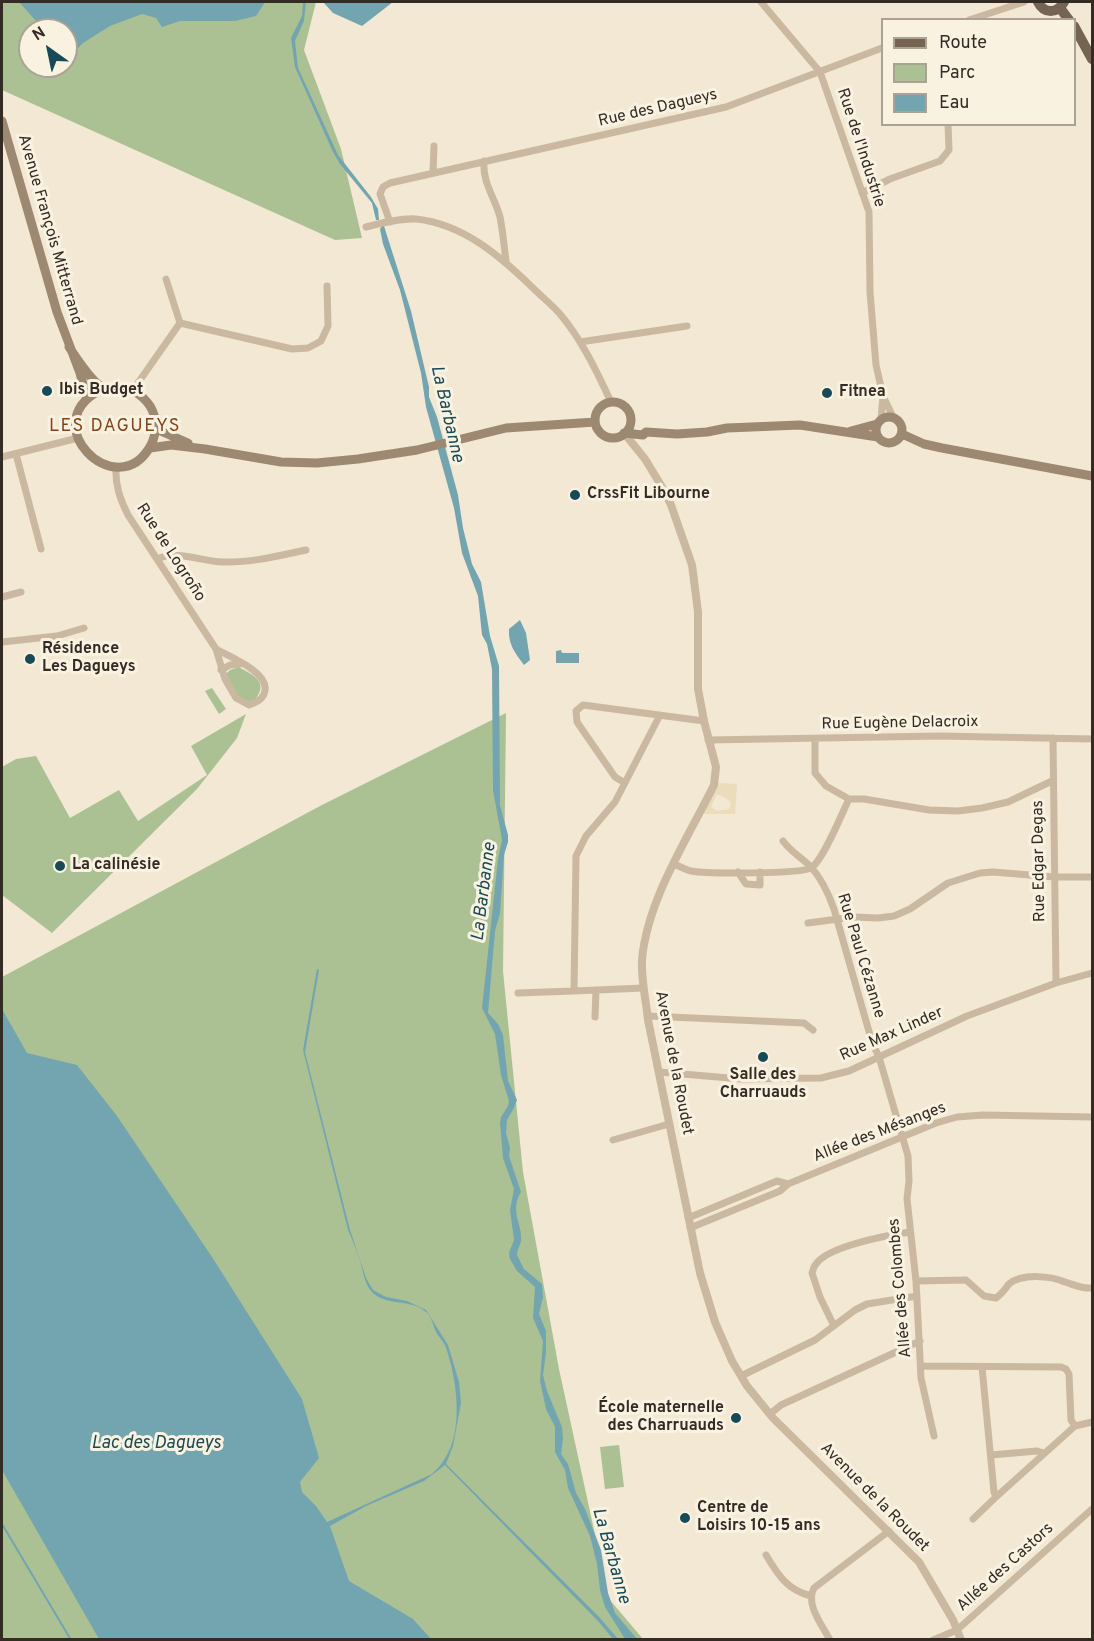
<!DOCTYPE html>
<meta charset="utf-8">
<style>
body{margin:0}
#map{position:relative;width:1094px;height:1641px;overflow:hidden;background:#f2e8d4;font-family:Overpass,sans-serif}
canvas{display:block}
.frame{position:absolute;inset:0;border:3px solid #332b24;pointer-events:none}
.legend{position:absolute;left:881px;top:18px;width:195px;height:108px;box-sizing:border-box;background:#faf2e0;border:2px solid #aaa295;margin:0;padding:8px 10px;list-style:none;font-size:18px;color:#332b24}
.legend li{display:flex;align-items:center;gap:12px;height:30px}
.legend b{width:30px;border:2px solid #aaa295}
.north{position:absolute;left:18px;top:18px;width:60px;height:60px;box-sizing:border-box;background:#faf2e0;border:2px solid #aaa295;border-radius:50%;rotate:327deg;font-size:16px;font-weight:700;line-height:24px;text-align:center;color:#332b24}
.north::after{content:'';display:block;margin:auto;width:21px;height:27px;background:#174956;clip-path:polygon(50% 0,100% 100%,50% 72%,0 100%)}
</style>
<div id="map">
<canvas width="1094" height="1641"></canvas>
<div class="frame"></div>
<ul class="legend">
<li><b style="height:8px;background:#766453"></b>Route</li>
<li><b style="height:16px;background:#abc194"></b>Parc</li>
<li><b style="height:16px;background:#72a5b0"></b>Eau</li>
</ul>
<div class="north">N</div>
</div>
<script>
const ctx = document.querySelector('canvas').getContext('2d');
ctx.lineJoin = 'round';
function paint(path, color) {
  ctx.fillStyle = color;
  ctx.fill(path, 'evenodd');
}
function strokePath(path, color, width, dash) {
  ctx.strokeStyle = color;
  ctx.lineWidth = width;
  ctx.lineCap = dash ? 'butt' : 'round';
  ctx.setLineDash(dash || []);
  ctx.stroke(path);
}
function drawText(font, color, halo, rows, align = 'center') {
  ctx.font = font + ' Overpass,sans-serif';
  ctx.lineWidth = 6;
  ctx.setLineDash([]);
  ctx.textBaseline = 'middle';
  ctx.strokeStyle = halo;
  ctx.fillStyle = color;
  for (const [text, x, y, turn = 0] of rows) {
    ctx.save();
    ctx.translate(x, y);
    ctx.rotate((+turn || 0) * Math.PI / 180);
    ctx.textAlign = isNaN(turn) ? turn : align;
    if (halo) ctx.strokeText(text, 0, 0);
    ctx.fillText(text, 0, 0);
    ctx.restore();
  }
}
const green = new Path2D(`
 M2,2H316L304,50L341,149L362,238L335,240L2,90ZM30,30H66V66H30Z
 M239,667C254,676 269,681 255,700L249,702L238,697L226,674L230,670Z
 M212,688L226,709L219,714L205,691Z
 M506,713L503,971L523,1172L559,1369L609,1599L643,1639L2,1640V977L320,806Z
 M246,714L237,738L197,789L52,933L2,895V767L16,759L36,756L70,818L119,790L138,821L207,775L191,746Z
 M619,1445L624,1487L605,1489L600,1447Z`);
const plaza = new Path2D(`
 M717,783L737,784L735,814H703ZM717,794L729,800L731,804L729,809L717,811L711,807Z`);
const water = new Path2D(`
 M19,2H265L256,16L235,21H180L162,27L156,18L142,14L110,26L83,43L68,58L66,56V30H44Z
 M303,2H306L304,21L295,41L298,68L338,155L371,197L378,209L379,220H376L372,203L340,164L333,152L295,67L291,38L302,16Z
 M323,2H393L362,26L333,13Z
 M382,226H384L411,311L429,387V397L437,417L458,495L463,528L472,564L481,582L490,636L499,666L500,805L508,835V842L504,855L500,913L495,931L488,1013L498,1024L503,1035L508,1081L517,1100L514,1108L507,1120L506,1133L510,1148L509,1156L521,1192C509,1212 523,1224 521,1241C520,1246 517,1250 517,1255L524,1269L542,1284L543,1297L539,1314L546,1331V1353L543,1375L547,1391L562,1427L563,1439L561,1454L568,1464L576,1493L585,1509L601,1550L608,1593L615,1613L637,1639H625L605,1607L600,1590L597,1564L590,1536L568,1488L565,1470L555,1452V1427L546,1409L540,1381L543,1341L533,1318L535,1287L517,1271L510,1259L509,1253L514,1240L510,1210L514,1189L503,1158L500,1123L501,1117L508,1106L509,1101L501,1075L495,1034L482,1008L498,859L502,840L493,790L492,669L487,644L482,635L478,596L462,553L454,508L426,407L421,373L400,290L383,244L380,229Z
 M520,620L526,633L530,660L524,665C515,653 508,644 509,629Z
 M561,650L562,653H579V663H556V651Z
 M317,969L319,970L305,1052L350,1230L366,1278L373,1290L386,1297L407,1301L426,1310L448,1345L459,1382L461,1403L453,1446L446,1464L600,1618L618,1639H613L598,1621L445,1465L424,1481L366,1506L330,1526L349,1581L413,1619L431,1639H99L2,1470V1009L27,1053L77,1065L117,1116L212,1257L302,1399L319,1458L300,1482L302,1492L316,1506L327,1522L432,1474C436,1470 441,1465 444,1460C464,1431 457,1379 446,1348C444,1341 439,1338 436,1332C433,1326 432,1317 426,1312C411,1298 385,1307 371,1291C364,1282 363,1271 360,1261C357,1250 352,1240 348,1230L303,1050Z`);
const stream = new Path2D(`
 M2,1524L71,1640`);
const minor = new Path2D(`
 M761,2L820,72L869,212L870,292L876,365L883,396L893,417
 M969,20L1024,2
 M484,161C482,182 495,198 500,217C503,232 504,246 506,261
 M433,172L434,146
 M862,193L890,179L940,161L949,150L948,124
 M390,222L380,194L383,187L390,183L726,107L882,48
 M366,227C382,223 400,218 416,219C464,224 501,257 533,288C542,297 552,305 560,314C582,340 597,372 611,402
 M166,279L180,323
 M580,342L687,326
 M133,390L180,323L292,349L308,348L321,341L328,326L327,286
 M881,419L883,396
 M16,454L41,549
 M2,457L78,438
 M116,467C115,485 120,499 128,515L216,649L225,679L236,698L249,705C257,702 264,699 265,690C268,672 230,657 216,649
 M157,559C176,550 201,561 222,562C250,563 278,556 306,550
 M2,597L21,592
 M2,642L57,636L84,628
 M221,670L230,665L240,664
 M1053,738L1056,983
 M815,739V773L826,786L849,799H864L929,810L958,811L982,808L1008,802L1052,781
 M708,740L940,736L1092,739
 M625,783L615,777L577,722L576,711L583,705L704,721
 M783,841C791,852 802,858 811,867C821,878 829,895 834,909L872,1042L879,1057L908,1156L909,1181L907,1199L916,1281L921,1378L934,1436
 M674,864C679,866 685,870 691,871C707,874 800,874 811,868C823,861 842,813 849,799
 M738,872L746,884L760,885V872
 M808,923L853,917L878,918L894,916L910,909L948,883L980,873L993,872L1054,877H1092
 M643,988L574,991L576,856L586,836L615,802L660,715
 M518,993L574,991
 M648,1016L804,1023L813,1030
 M595,1017L596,990
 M659,1072L741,1079L821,1078L849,1071L967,1016L1056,983L1092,973
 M613,1140L669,1124
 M688,1218L777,1181L788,1184
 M690,1228L780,1191L788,1184L936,1123L957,1117L983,1115L1092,1117
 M916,1281L966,1280L984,1296L996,1298C1002,1294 1005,1289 1009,1284C1022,1273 1051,1276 1065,1282C1075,1285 1082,1289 1092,1288
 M834,1326L820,1297L812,1273C813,1270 814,1266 816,1264C828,1246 889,1235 910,1232
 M922,1366L1061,1367L1066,1369L1069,1374L1071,1420L1075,1426
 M741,1376L815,1340L855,1310L867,1304L917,1296
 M770,1414L781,1405L920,1341
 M991,1455L1037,1451L1044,1453
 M996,1497L1075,1426L1092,1422
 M973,1519L996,1497L994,1492L982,1367
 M766,1555C778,1575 787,1590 811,1596
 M830,1640C822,1625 805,1604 814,1588L889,1531
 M933,1640L957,1630L1092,1509`);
const tertiary = new Path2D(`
 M624,433L645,459L662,487L671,505L692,565L698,612V689L704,721L716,767L714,785C688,838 647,900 642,960C641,980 646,1000 648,1020L700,1273L715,1322L732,1361L747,1386L773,1418L919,1562L953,1620L961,1640`);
const secondary = new Path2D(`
 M2,121L57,312L80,373L87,399
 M69,347C76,357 94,386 105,388C109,389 112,387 115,387C128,386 142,394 150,406C157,417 157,433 151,445C117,508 30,420 105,388
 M595 420a18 18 0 1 1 36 0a18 18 0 1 1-36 0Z
 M876 430a13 13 0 1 1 26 0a13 13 0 1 1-26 0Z
 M156,429L188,443
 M851,431L877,424
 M624,433L643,435L646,432L677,434L707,432L727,428L800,425L878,437
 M902,434L924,444L942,448L1092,476
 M150,448L171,445L205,449L281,462L317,463L358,459L417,450L506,428L595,422`);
const primary = new Path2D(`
 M1038,2C1044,14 1057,14 1064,2
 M1060,8L1069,20
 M1074,26L1092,59`);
const markers = [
 [47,391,6,"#174956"],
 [827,393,6,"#174956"],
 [575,495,6,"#174956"],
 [30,659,6,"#174956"],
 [60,866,6,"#174956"],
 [763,1057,6,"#174956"],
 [736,1418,6,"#174956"],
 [685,1518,6,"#174956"]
];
const streetNames = [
 ["Rue des Dagueys",658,109,-13],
 ["Rue de l'Industrie",860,148,72],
 ["Avenue François Mitterrand",49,230,74],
 ["Rue de Logroño",170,553,57],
 ["Rue Eugène Delacroix",900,724,-1],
 ["Rue Edgar Degas",1040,861,-91],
 ["Rue Paul Cézanne",860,956,73],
 ["Rue Max Linder",892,1035,-24],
 ["Avenue de la Roudet",673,1063,79],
 ["Allée des Mésanges",880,1133,-21],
 ["Allée des Colombes",901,1288,-95],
 ["Avenue de la Roudet",874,1498,45],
 ["Allée des Castors",1006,1568,-42]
];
const poiNames = [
 ["Ibis Budget",59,391],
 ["Fitnea",839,393],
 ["CrssFit Libourne",587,495],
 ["Résidence",42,650],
 ["Les Dagueys",42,668],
 ["La calinésie",72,866],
 ["Salle des",763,1076,"center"],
 ["Charruauds",763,1094,"center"],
 ["École maternelle",724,1409,"right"],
 ["des Charruauds",724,1427,"right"],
 ["Centre de",697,1509],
 ["Loisirs 10-15 ans",697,1527]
];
const waterNames = [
 ["La Barbanne",446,414,77],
 ["La Barbanne",485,892,-83],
 ["Lac des Dagueys",156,1444],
 ["La Barbanne",610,1556,74]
];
const neighbourhoodNames = [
 ["LES DAGUEYS",115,427]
];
paint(green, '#abc194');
paint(plaza, '#ebdcba');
paint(water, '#72a5b0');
strokePath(stream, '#72a5b0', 2);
strokePath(minor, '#cab9a0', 7);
strokePath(tertiary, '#cab9a0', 8);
strokePath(secondary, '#9d8872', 9);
strokePath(primary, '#766453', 10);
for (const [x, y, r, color] of markers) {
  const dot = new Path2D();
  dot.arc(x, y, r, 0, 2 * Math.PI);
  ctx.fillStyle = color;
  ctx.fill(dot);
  strokePath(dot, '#faf2e0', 2);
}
drawText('16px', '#332b24', '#faf2e0', streetNames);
drawText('bold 16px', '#332b24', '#faf2e0', poiNames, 'left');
drawText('italic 18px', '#174956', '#faf2e0', waterNames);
ctx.letterSpacing = '1.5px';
drawText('18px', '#874218', '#faf2e0', neighbourhoodNames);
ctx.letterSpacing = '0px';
</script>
